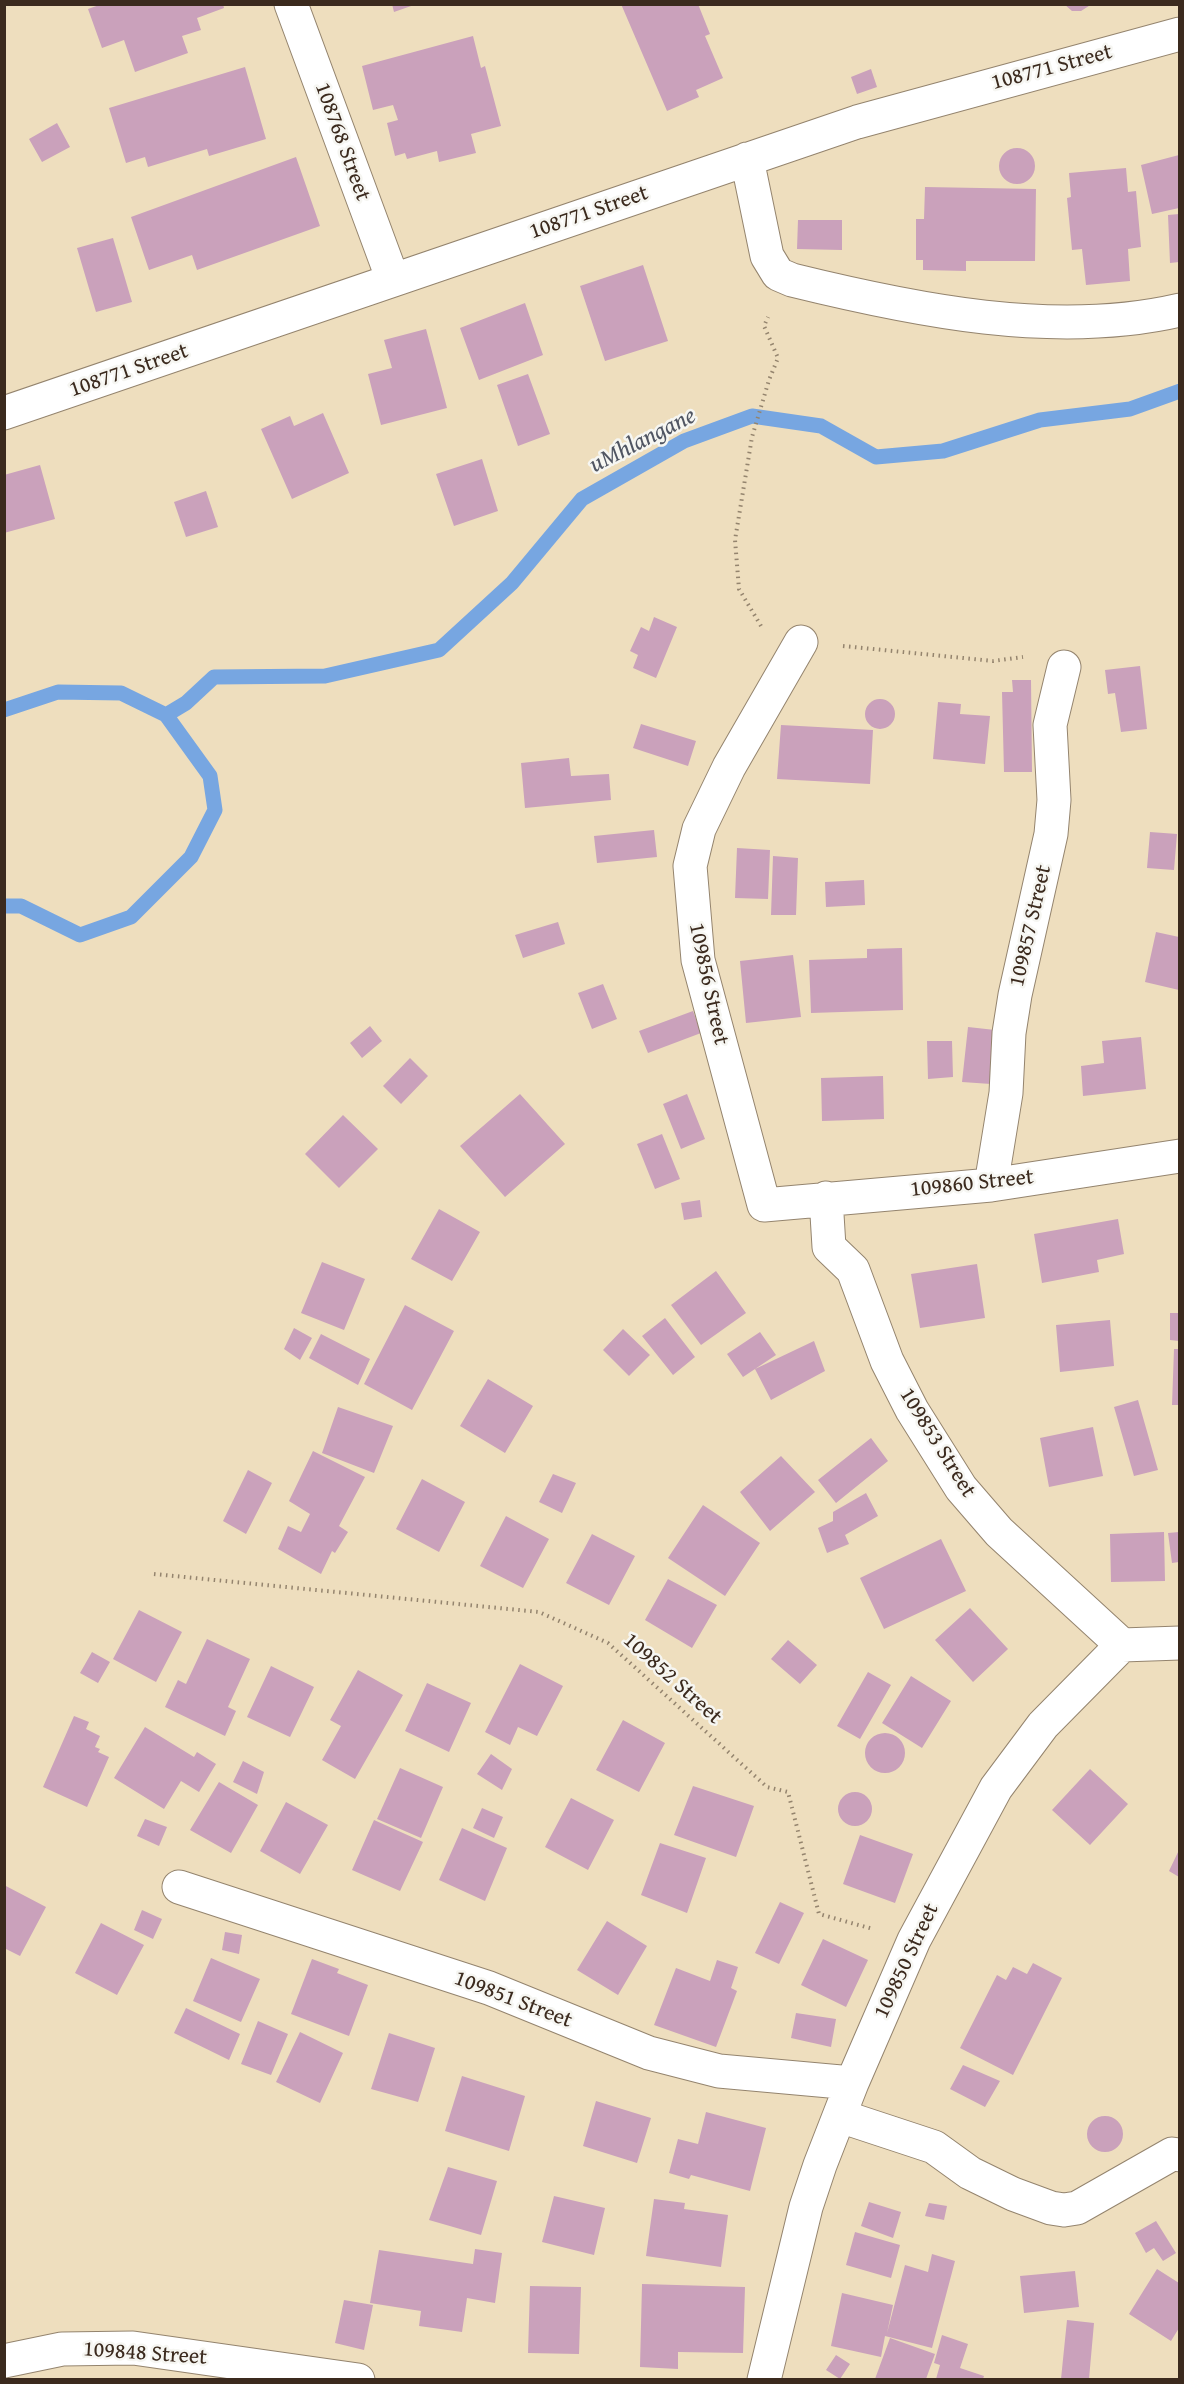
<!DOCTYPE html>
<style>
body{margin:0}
#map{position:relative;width:1184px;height:2384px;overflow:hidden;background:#eedebe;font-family:"Gentium Book Plus",serif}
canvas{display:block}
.frame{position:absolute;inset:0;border:6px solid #3b2a1e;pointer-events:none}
</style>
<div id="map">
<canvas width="1184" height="2384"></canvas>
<div class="frame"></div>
</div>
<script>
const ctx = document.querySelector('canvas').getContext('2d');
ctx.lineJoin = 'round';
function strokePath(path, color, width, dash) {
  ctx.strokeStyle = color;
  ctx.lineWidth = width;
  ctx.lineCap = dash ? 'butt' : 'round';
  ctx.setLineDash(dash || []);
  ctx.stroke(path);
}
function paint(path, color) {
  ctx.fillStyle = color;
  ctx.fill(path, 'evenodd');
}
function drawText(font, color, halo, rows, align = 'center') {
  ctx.font = font + ' "Gentium Book Plus",serif';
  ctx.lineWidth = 5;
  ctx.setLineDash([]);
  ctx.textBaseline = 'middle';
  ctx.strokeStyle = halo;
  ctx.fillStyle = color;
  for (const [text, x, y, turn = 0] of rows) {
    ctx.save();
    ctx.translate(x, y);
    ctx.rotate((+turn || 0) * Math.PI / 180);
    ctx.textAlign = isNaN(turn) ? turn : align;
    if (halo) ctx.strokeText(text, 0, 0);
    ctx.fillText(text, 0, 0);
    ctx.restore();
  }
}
const stream = new Path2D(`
 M4,710L58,692L121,693L166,715
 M4,906H21L80,935L131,917L191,857L215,810L210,776L166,715L186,703L214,677L325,676L439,650L512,583L582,499L684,441L752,416L821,426L876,457L943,451L1040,420L1130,409L1180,391`);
const building = new Path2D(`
 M102,4H223L224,8L197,18L201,30L182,36L188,53L135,72L124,40L102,48L88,9Z
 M392,4H414V5L394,12Z
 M621,4H698L710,34L705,36L723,78L696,90L699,97L667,111Z
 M1064,4H1092L1081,11H1072Z
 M473,36L481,68L485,66L501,126L471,134L476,153L439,162L437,151L407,159L405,153L395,156L387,123L398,120L393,105L373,110L362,66Z
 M245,67L266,139L209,156L207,149L148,167L145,157L126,163L109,108Z
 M871,69L877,87L857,94L851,77Z
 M57,123L70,147L42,162L29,139Z
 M999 166a18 18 0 1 1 36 0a18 18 0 1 1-36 0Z
 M1179,155V208L1152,214L1141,165Z
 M296,157L320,226L197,270L192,255L149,270L131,217Z
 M1126,168L1128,192L1136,191L1141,247L1128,249L1130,281L1086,285L1082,249L1072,250L1067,198L1071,197L1069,173Z
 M925,187L1036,189L1035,261H966V271L923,270V260H916V219H924Z
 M1179,214V262L1170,263L1168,215Z
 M798,220H842V250L797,249Z
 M113,238L132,302L96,312L77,248Z
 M643,265L668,341L605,361L580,286Z
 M525,303L543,355L479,380L460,328Z
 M426,329L447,408L381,425L368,374L392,368L384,340Z
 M528,374L550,434L518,446L497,385Z
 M323,413L349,473L292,499L261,429L290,416L294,426Z
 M482,459L498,511L454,526L436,474Z
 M40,465L55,519L4,533V475Z
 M206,491L218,527L186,537L174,502Z
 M654,617L677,627L656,678L633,668L638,655L630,651L641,627L649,631Z
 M1140,666L1147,729L1121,732L1115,693L1108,694L1105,670Z
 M1012,680H1031L1032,772H1004L1002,692H1013Z
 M865 714a15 15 0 1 1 30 0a15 15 0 1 1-30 0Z
 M938,702L961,704L960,714L990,716L985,764L933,759Z
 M641,724L696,741L688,766L633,748Z
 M781,725L873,730L870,784L777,779Z
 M569,758L571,776L609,774L611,800L525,808L521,763Z
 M654,830L657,857L597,863L594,836Z
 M1150,832L1177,834L1174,870L1147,868Z
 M737,848L770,850L768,899L735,898Z
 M773,856L798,858L796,915H771Z
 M864,880L865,905L826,907L825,882Z
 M558,922L565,944L523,958L515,935Z
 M1156,932L1179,937V990L1145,982Z
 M902,948L903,1010L811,1013L809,960L867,958V949Z
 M793,955L801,1017L746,1023L740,961Z
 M603,984L617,1019L592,1029L578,993Z
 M693,1011L701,1033L648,1053L639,1031Z
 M370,1026L382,1041L362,1058L350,1043Z
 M968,1027L995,1030L991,1084L962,1082Z
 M1141,1037L1146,1089L1083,1096L1081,1066L1104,1063L1102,1041Z
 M927,1041H952L953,1077L928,1079Z
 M410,1058L428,1076L401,1104L383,1086Z
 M883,1076L884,1119L822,1121L821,1078Z
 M520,1094L565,1144L505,1197L460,1146Z
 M687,1094L705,1139L681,1149L663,1104Z
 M343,1115L378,1149L339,1188L305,1154Z
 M662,1134L680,1179L655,1189L637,1144Z
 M700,1200L702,1217L684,1220L681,1203Z
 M439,1209L480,1232L452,1281L411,1259Z
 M1118,1219L1124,1254L1097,1260L1099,1272L1042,1283L1034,1234Z
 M322,1262L365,1279L344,1330L301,1313Z
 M977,1264L985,1318L920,1328L911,1274Z
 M716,1271L746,1313L701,1345L671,1305Z
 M405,1305L454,1331L412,1410L364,1384Z
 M1170,1313H1179V1341L1170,1340Z
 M665,1318L695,1357L673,1375L642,1336Z
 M1110,1320L1114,1366L1060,1372L1056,1325Z
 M294,1328L312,1338L300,1360L284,1349Z
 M623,1329L650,1355L629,1376L603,1350Z
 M760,1332L776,1355L743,1377L727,1354Z
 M321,1334L370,1359L358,1385L309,1358Z
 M814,1341L825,1371L771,1400L755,1369Z
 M1174,1349H1179V1405H1172Z
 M488,1379L533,1406L505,1453L460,1426Z
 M1138,1400L1158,1470L1134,1476L1114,1407Z
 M338,1407L393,1426L374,1473L322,1453Z
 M1093,1427L1103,1476L1049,1487L1040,1438Z
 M871,1438L888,1461L836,1503L818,1480Z
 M313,1451L365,1477L339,1526L348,1532L335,1553L332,1551L321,1574L278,1549L288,1526L301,1532L310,1514L289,1501Z
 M781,1456L815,1492L770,1531L740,1492Z
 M248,1470L272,1483L246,1534L223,1521Z
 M553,1474L576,1483L562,1513L539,1502Z
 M422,1479L465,1502L439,1552L396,1529Z
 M866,1493L878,1516L845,1535L849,1544L827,1553L818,1528L833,1521V1512Z
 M703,1505L760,1543L725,1596L668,1558Z
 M506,1516L549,1539L523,1588L480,1566Z
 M1164,1532L1165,1581L1111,1582L1110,1534Z
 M1179,1532V1562L1172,1563L1168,1533Z
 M592,1534L635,1556L609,1605L566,1583Z
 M941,1539L966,1591L884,1629L860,1578Z
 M668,1579L717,1605L692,1648L645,1620Z
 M970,1608L1008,1649L973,1682L935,1640Z
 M139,1610L182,1632L156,1682L113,1659Z
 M207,1639L250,1659L228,1707L236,1711L225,1736L165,1707L178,1680L186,1684Z
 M788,1640L817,1665L800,1684L771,1659Z
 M92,1652L110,1662L98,1683L80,1673Z
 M520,1664L563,1686L537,1736L518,1727L510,1745L485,1732Z
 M271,1666L314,1687L290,1737L247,1717Z
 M358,1670L403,1695L355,1779L322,1760L341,1726L330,1720Z
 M868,1672L891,1685L860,1739L837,1726Z
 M911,1676L951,1701L922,1748L882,1723Z
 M427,1683L471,1703L449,1752L405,1731Z
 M74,1716L89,1722L86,1729L100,1736L95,1747L100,1749L98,1752L109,1757L87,1807L43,1787Z
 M623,1720L665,1743L639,1792L596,1770Z
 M145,1727L194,1757L197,1752L216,1764L199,1792L181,1781L164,1809L114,1778Z
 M865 1753a20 20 0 1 1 40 0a20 20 0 1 1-40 0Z
 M491,1754L512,1769L502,1790L477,1774Z
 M243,1761L264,1772L257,1794L233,1782Z
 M400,1768L443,1787L421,1838L377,1819Z
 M1090,1769L1128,1804L1090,1845L1052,1810Z
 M219,1782L258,1805L231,1853L190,1830Z
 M693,1786L754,1806L736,1857L674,1835Z
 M838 1809a17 17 0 1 1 34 0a17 17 0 1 1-34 0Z
 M571,1798L614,1820L588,1870L545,1847Z
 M286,1802L328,1825L300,1874L260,1851Z
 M482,1808L503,1817L494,1838L473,1828Z
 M145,1819L167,1827L159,1846L137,1836Z
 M374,1820L423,1842L400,1891L352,1870Z
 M462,1828L507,1848L485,1901L439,1880Z
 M860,1835L913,1854L895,1903L843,1884Z
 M660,1843L706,1858L687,1913L641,1895Z
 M1179,1850V1877L1169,1871Z
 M4,1885L46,1907L20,1956L4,1948Z
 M780,1902L804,1913L779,1964L755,1953Z
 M142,1910L162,1919L153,1939L134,1930Z
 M607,1921L647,1946L618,1995L577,1970Z
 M101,1923L144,1945L117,1995L75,1973Z
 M225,1932L242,1935L239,1954L222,1950Z
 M823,1939L868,1960L846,2007L801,1985Z
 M211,1958L260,1979L241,2022L193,2001Z
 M312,1959L339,1969L337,1973L368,1985L349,2036L291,2014Z
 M717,1960L738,1967L731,1988L737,1991L716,2047L654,2025L676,1968L710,1981Z
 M1033,1963L1062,1978L1013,2075L960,2048L997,1975L1006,1980L1013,1967L1027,1974Z
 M186,2008L240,2034L229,2060L174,2033Z
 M796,2013L836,2019L831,2047L791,2038Z
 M258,2021L288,2034L271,2075L241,2064Z
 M300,2032L343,2053L320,2103L276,2082Z
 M389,2033L435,2048L418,2102L371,2089Z
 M963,2065L1000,2081L985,2107L950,2089Z
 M462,2076L525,2096L509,2151L445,2131Z
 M596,2101L651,2118L637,2163L583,2146Z
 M706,2112L766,2128L750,2191L691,2175L689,2179L669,2173L678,2139L698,2144Z
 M1087 2134a18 18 0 1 1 36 0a18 18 0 1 1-36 0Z
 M448,2167L497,2181L481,2235L429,2220Z
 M554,2196L605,2208L594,2255L542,2242Z
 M654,2199L685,2203L684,2209L728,2215L721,2267L646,2256Z
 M869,2202L901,2212L893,2238L861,2226Z
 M929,2203L947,2206L944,2220L925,2216Z
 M1156,2221L1176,2253L1163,2261L1154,2248L1146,2253L1135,2233Z
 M855,2232L900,2245L891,2278L846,2265Z
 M475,2249L502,2253L495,2303L467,2298L462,2332L419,2326L421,2311L370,2303L379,2250L473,2264Z
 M932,2254L955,2261L932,2348L885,2336L881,2357L831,2346L842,2293L893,2305L887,2333L905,2265L928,2272Z
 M1157,2269L1179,2283V2328L1171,2341L1129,2314Z
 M1075,2271L1079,2307L1024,2313L1020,2276Z
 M642,2284L745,2287L743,2353L678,2352V2369L640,2367Z
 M530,2286L581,2287L579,2354L528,2353Z
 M344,2300L373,2305L364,2350L335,2343Z
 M1067,2320L1094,2323L1089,2379H1061Z
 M942,2335L968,2344L960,2368L984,2376L983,2379H936L940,2365L934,2363Z
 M890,2338L935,2354L926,2379H875Z
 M836,2355L850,2364L840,2379L826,2370Z`);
const path = new Path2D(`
 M761,626L739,589L735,540L752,437L769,380L778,358L764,326L768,317
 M843,646L993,661L1023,657
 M154,1574L539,1612L608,1643L767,1787L788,1792L819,1914L873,1929`);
const minor = new Path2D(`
 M291,4L393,280
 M747,159L767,256L778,274L792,280C914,310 1055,339 1180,310
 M4,413L857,122L1180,34
 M801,642L729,767L699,829L690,866L698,960L764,1205L991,1185L1180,1156
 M991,1185L1006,1093L1009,1033L1015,995L1051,834L1054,800L1050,725L1064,667
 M826,1198L829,1247L853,1270L887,1361L912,1410L961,1488L999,1532L1122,1645
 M179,1887L489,1988L649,2053L719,2071L852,2083
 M840,2116L934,2147L970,2173L1013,2194L1051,2208L1064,2210L1077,2208L1172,2154L1180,2155
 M4,2361L62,2349L133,2348L358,2380
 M764,2380L806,2207L820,2165L852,2083L914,1940L996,1788L1043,1725L1122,1645L1180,1643`);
const streetNames = [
 ["108771 Street",1052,68,-15],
 ["108768 Street",342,142,70],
 ["108771 Street",589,213,-19],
 ["108771 Street",129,371,-19],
 ["109857 Street",1031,926,-77],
 ["109856 Street",708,984,78],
 ["109860 Street",972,1184,-6],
 ["109853 Street",937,1443,58],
 ["109852 Street",672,1679,42],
 ["109850 Street",907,1961,-65],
 ["109851 Street",513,2000,21],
 ["109848 Street",145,2354,4]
];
const waterNames = [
 ["uMhlangane",643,441,-27]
];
strokePath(stream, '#77a6e1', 15);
paint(building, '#caa1bb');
strokePath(minor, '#94846e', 35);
strokePath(path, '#94846e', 4, [1.5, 4.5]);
strokePath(minor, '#fff', 33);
drawText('22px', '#3b2a1e', '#f6f6f2', streetNames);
drawText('italic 24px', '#505562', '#f6f6f2', waterNames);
</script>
